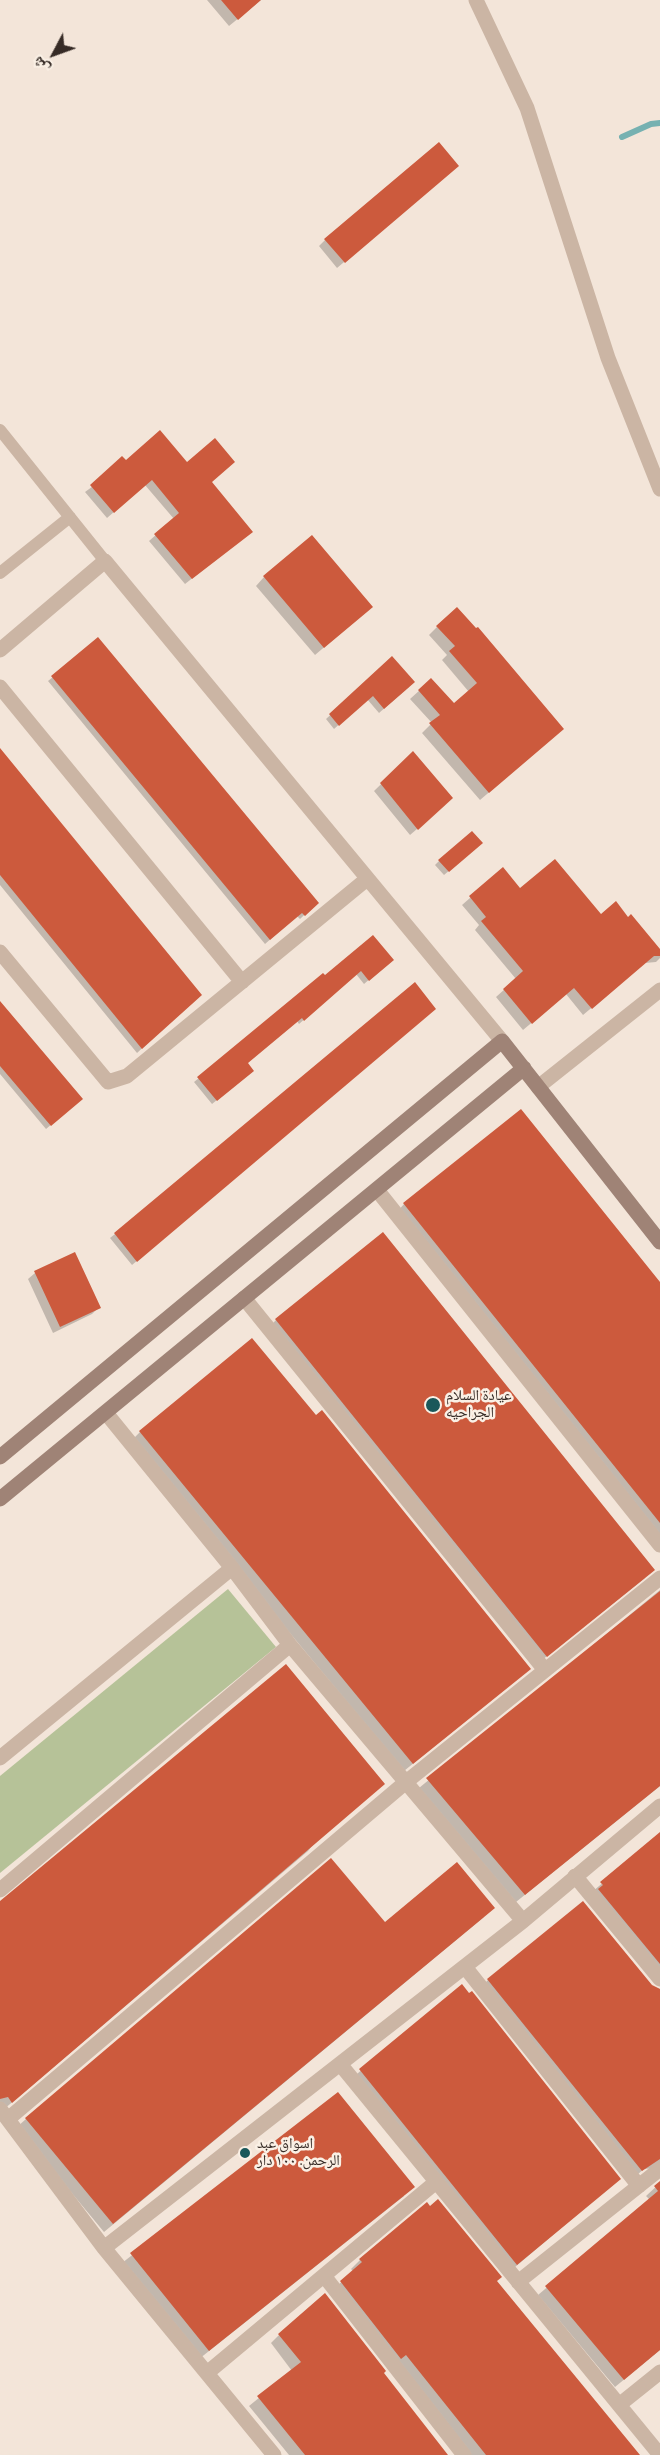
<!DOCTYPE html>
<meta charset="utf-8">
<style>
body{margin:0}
#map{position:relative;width:660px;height:2455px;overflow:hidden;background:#f3e5d9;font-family:"Titillium Web","Noto Naskh Arabic",sans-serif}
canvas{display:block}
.north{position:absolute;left:24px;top:24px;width:60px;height:60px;-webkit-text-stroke:4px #faf0e5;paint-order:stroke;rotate:229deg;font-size:16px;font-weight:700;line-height:24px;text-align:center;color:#362b26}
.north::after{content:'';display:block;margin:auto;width:21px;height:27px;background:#362b26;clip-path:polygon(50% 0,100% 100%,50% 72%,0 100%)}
</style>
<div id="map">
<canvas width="660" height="2455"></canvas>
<div class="north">ش</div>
</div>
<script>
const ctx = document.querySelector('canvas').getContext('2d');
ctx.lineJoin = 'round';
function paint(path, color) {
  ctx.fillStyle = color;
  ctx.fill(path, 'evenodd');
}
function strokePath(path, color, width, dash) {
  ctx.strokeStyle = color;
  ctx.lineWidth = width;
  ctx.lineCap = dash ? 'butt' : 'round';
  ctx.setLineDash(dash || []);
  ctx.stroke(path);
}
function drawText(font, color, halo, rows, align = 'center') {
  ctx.font = font + ' "Titillium Web","Noto Naskh Arabic",sans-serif';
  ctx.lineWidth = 5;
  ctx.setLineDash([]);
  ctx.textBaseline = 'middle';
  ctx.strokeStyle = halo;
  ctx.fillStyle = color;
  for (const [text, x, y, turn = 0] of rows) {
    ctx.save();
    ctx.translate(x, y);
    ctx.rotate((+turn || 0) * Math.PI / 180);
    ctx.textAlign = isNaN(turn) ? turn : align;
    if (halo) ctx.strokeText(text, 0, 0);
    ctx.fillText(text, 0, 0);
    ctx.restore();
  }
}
const green = new Path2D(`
 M228,1589L276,1647L0,1873V1776Z`);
const shadow = new Path2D(`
 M207,0H261L229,26Z
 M451,172L337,268L319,246L325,240Z
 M126,462L187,464L210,482L251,532L185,584L149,541L174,519L145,485L107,518L85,492Z
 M264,577L362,615L315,655L256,586Z
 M437,627L554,737L480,800L422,733L432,723L410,699L431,680L453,705L469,692L442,660L447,655L429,635Z
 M392,658L409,687L379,713L367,699L334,729L326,719Z
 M53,677L317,903L300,919L297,916L265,944L48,681Z
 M0,750L200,994L137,1053L0,885Z
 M413,753L445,805L410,835L374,791Z
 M477,847L444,875L435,865L439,861Z
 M503,869L520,890L601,916L628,919L660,952V958L656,962L645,963L583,1015L566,994L523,1030L496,997L516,979L475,930L479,925L462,905Z
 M387,964L364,984L356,974L299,1024L297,1021L246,1064L248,1075L212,1104L194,1082L325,977Z
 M415,984L430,1013L132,1265L110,1238L115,1234Z
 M0,1003L77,1103L46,1129L0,1074Z
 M404,1204L660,1285V1542L396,1213Z
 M74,1254L99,1307L92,1314L53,1333L28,1279L35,1273Z
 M276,1320L645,1578L537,1664L267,1329Z
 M140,1432L529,1669L404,1771L131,1441Z
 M660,1590V1786L516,1902L419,1788Z
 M660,1834V1984L592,1892Z
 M316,1841L308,1851L3,2110L0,2107V1903Z
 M484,1917L104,2232L17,2127L26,2119L385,1924Z
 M488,1980L651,1986L660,1989V2175L654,2168L644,2169L632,2179L479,1989Z
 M461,1986L619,2179L508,2273L351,2079Z
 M338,2094L404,2196L199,2359L122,2263Z
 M660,2183V2350L615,2387L538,2295L650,2200L646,2196Z
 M427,2204L496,2282L638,2455H471L333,2290L353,2271L351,2269L360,2260Z
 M279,2335L382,2373L446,2455H289L249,2406L292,2371L271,2343Z`);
const stream = new Path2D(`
 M622,137L651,124L660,123`);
const building = new Path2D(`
 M221,0H261L238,20Z
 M439,142L459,166L345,263L324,239Z
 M160,430L187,462L215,438L235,462L212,482L253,532L192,579L154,534L179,513L152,480L114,513L90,485L122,456L126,460Z
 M312,535L373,607L324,648L263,576Z
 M457,607L476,628L478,627L564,729L489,793L429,723L440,715L418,690L431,678L454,703L477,683L449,651L455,646L436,626Z
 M98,637L319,903L305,916L302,913L270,940L51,676Z
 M392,656L415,682L384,709L373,696L339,726L329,714Z
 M0,748L202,995L142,1049L0,875Z
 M413,751L453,798L418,830L380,783Z
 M472,831L483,843L449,872L438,860Z
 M555,859L601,914L616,901L628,917L631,914L660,949V956H654L592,1009L574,988L532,1024L503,989L523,971L481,921L486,917L469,896L503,867L520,888Z
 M373,935L394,960L369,981L361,971L304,1021L302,1018L248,1063L254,1071L217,1101L197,1077L323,973L325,975Z
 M415,982L436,1009L137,1262L114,1233Z
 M0,1001L83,1099L51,1126L0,1066Z
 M521,1109L660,1282V1523L403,1203Z
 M383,1232L655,1570L547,1657L275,1319Z
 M75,1252L101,1308L60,1327L34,1271Z
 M252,1338L316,1415L322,1410L531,1669L413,1764L139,1431Z
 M660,1591V1786L525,1895L426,1778Z
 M286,1664L385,1784L12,2103L8,2097L0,2099V1901Z
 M660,1832V1964L598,1889L603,1885L600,1882Z
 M331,1858L385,1922L457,1862L495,1908L113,2224L25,2118Z
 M583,1901L652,1985L660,1989V2159L642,2171L487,1979Z
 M462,1984L469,1993L472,1991L621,2179L517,2265L359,2069Z
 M338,2092L415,2187L209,2351L130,2253Z
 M660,2181V2350L624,2380L545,2286L658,2191L654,2186Z
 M438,2199L502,2277L497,2281L640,2455H486L406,2355L401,2359L340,2281L362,2262L359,2259L427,2202L430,2206Z
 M325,2293L386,2371L384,2373L448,2455H305L257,2396L301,2362L278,2334Z`);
const lane = new Path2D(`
 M0,430L105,561
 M0,573L70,517`);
const street = new Path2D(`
 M476,0L527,108L608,358L660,489
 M0,650L105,561L502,1041
 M0,687L242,982
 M0,952L108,1082L127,1076L367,879
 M538,1087L660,990
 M377,1190L660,1545
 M244,1298L545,1670
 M0,1758L232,1568
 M575,1876L660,1979
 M0,1890L290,1645
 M523,1921L660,1806
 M465,1967L639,2186
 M340,2064L660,2455
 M0,2109L104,2248L274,2455
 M8,2119L406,1782L660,1578
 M104,2248L523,1921L290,1645L232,1568L106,1413
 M325,2277L464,2455
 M518,2282L660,2169
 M207,2373L436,2182
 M619,2405L660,2372`);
const secondary = new Path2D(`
 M0,1457L502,1041L660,1242
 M0,1499L524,1068`);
const markers = [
 [433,1405,8,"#1a585a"],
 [245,2153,6,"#1a585a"]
];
const poiNames = [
 ["عيادة السلام",446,1396],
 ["الجراحيه",446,1413],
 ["اسواق عبد",257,2144],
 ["الرحمن. ١٠٠ دار",257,2161]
];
paint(green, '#b6c298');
paint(shadow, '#0003');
strokePath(stream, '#76b1b1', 6);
paint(building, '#cc5a3d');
strokePath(lane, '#cbb5a4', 12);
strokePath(street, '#cbb5a4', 15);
strokePath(secondary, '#9f8376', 15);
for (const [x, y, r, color] of markers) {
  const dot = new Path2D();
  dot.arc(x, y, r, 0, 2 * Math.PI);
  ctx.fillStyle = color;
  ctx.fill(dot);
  strokePath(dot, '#faf0e5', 2);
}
drawText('15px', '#362b26', '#faf0e5', poiNames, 'left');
</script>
